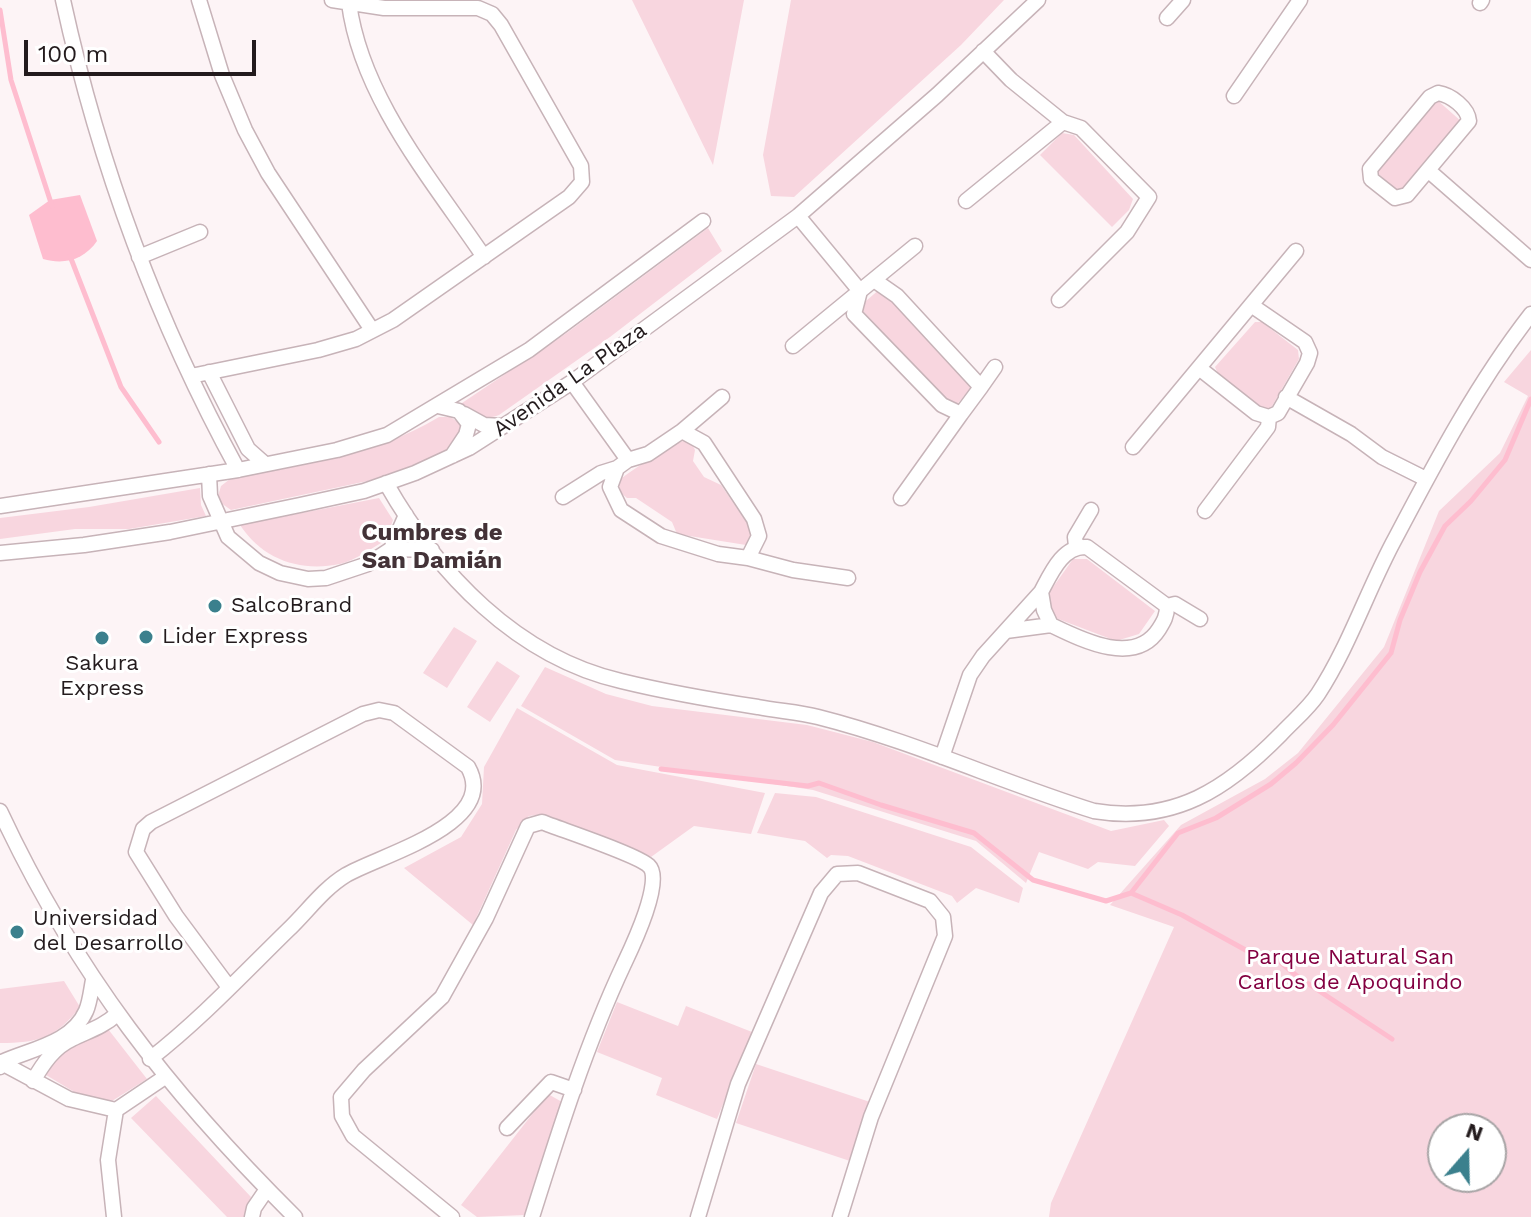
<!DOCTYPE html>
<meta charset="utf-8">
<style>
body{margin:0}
#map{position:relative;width:1531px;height:1217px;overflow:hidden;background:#fdf4f6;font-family:"Work Sans",sans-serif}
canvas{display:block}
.north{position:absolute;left:1427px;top:1113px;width:80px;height:80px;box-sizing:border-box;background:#fff;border:2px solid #a7a4a5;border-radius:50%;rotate:20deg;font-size:22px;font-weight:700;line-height:32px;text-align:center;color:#231b1d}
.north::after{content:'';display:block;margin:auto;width:28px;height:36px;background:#3b808d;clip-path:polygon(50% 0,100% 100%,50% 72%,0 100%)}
.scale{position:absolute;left:24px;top:40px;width:232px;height:36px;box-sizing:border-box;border:4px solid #231b1d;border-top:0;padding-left:10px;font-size:24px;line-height:28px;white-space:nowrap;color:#231b1d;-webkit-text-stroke:6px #fff;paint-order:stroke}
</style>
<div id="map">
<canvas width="1531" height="1217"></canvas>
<div class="north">N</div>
<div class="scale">100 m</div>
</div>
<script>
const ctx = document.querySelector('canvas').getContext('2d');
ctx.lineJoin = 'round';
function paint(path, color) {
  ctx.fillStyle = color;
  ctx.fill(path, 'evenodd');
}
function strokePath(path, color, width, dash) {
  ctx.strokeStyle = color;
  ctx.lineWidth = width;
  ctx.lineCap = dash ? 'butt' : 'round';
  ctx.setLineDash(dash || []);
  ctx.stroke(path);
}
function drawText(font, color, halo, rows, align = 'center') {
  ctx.font = font + ' "Work Sans",sans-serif';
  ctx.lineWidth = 6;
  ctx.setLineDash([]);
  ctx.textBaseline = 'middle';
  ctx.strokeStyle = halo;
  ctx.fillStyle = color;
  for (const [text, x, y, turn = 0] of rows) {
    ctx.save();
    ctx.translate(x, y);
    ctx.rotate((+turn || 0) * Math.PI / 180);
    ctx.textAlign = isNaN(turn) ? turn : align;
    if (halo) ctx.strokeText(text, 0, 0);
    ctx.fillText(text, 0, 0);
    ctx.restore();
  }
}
const green = new Path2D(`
 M632,0H744L713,165Z
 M791,0H1004L961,45L794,197L771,196L763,155Z
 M1436,99L1462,122L1400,193L1374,170Z
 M1062,133L1074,135L1133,199L1129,210L1112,227L1040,155Z
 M708,228L722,251L610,337L499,415C482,422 474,411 459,405L568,332Z
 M881,288L973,385L955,407L859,307Z
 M1255,322H1262L1298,350L1299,359L1271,408H1262L1219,376L1215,367Z
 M1531,350V1217H1049L1051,1203L1174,927L1110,905L1181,825L1265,779L1298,753L1384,647L1439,511L1500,453L1528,396L1504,382ZM1491,1129V1177H1443V1129Z
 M439,417H450L460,423L461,435L454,446L420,464L377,479L231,510L221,503L218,496L221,486L230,479C304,464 374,456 439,417Z
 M683,441L692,444L695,450L693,461L704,477L721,485L752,530V538L746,545L677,534L672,522L636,498H627L621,493L618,482C624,474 672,445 683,441Z
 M200,488L201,505L206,516L129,529H75L0,539V518L89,507Z
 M379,498L393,520L386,540C372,548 356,560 340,564C300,572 263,560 240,525Z
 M1073,559H1087L1155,611L1139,634L1116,641L1053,617L1046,597Z
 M454,627L477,641L447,688L423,673Z
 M497,661L520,676L490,722L467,707Z
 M545,667L606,694L652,706L807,725L873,742L1111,831L1164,820L1169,826L1135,866L1098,862L1088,869L1039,852L1026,883L976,841L813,790L615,760L521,706Z
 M517,708L617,765L765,793L751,834L694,826L651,857L543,814L529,816L516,830L473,925L404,868L461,837L482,804L484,767Z
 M775,793L816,797L971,847L1023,888L1019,903L976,888L957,903L952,896L848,856L831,855L827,858L805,841L757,833Z
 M64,981L80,1007C56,1038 38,1043 0,1043V989Z
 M617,1002L678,1026L686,1006L752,1032L717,1119L656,1095L662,1078L597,1052Z
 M108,1029L147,1079L112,1101L76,1093L46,1075L61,1053Z
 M756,1064L870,1102L850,1161L736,1123Z
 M548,1094L562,1102L525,1215L477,1217L461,1205Z
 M156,1096L251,1197L244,1217H227L131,1118Z`);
const water = new Path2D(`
 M80,195L97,241C84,260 64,265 43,259L29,215L50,200Z`);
const stream = new Path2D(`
 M0,10L11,80L52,206
 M70,256L121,387L159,442
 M661,769L808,786L819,783L881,805L974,833L1033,880L1106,901L1131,893L1178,833L1216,818L1271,784L1296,763L1333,725L1391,653L1400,620L1420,572L1445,526L1471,501L1505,460L1531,399
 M1131,893L1182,915L1251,953L1278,960L1298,977L1392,1039`);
const street = new Path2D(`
 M63,0C99,165 157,322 238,470
 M199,0L222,75L245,130L268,173L372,330
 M349,3C361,97 432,180 484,257
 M1480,3L1482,0
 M1167,18L1183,0
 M983,51L1011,80L1063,122L1081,128L1149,197L1127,232L1059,300
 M1438,93C1451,95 1468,108 1469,121L1407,195L1395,198L1371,179L1370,169L1430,97Z
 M1234,96L1300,0
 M1429,171L1531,260
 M966,201L1063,122
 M139,257L200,232
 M874,280L897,296L981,387L961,414L942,405L854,314L860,291L915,246
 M793,346L860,291L798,216
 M1199,368L1256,413L1269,417L1278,413L1307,363L1310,353L1305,342L1251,305
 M209,372L248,449L265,464
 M191,376L318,350L356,339L393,320L569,197L582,182L581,166L501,25L492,14L478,8H384L332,0
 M572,382L628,460
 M981,387L995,367
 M1286,397L1351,434L1382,457L1426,479
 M438,406L459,411L469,424L466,435L452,456
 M464,414L484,425L502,426
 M682,431L704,443L754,519L759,536L748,558L718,554L661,536L621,510L610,487L617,468L628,460L648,454Z
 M682,431L722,397
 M1133,447L1296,251
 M209,474L210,496L228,537L259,563L280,573L308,579L326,578L368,564L391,549L432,550
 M386,483C437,573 517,657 621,681C666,692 712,700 758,707C778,711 799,712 818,717C913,741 1001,782 1094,811C1174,824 1227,789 1281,734C1293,721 1308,709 1318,694C1350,645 1368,588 1396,537C1436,461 1478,382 1531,314
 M563,497L601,473L617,468
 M901,498L961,414
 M0,506L238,470L337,450L387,435L529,350L703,221
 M1205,511L1268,427L1269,417
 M1076,546L1075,537L1091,510
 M391,549L406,515
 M0,553L84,545L170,532L300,505L364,491L415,473L469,448L572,382L798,216L937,95L1038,0
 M748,558L793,570L848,578
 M1167,606C1167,616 1164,621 1159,629C1135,667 1082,640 1051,625L1044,610L1041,592C1051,573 1063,545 1087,547L1167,606L1175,604L1200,619
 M1006,631L1051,625
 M942,757L970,675L983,656L1041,592
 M0,811C75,972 170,1093 295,1217
 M150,1059C200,1020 243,974 288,930C307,912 323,889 346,875C380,855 500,824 468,767L394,713L379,710L363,714L151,822L143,829L136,852L176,916L228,986
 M0,1062L69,1099L116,1110
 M0,1067L2,1062C31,1049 72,1043 86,1011C90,1002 91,990 93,980
 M33,1081C43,1064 54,1047 72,1039C88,1031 103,1027 117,1014
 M507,1128L551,1082L574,1090
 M114,1217L108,1160L116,1110L165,1077
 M252,1217L254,1208L267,1189
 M452,1217L353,1136L342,1116L341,1097L364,1070L442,997L486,918L528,826L542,822C562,830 638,855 649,866C664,880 632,947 624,964C586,1045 559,1131 532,1217
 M698,1217L738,1084L821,893L837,874L858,873L930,901L943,917L945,936L871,1117L840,1217`);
const markers = [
 [215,606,8,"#3b808d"],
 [146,637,8,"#3b808d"],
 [102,638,8,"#3b808d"],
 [17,932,8,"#3b808d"]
];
const streetNames = [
 ["Avenida La Plaza",570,380,-35]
];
const poiNames = [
 ["SalcoBrand",231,606],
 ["Lider Express",162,637],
 ["Sakura",102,664,"center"],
 ["Express",102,689,"center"],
 ["Universidad",33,919],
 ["del Desarrollo",33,944]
];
const parkNames = [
 ["Parque Natural San",1350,958],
 ["Carlos de Apoquindo",1350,983]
];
const neighbourhoodNames = [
 ["Cumbres de",432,533],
 ["San Damián",432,561]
];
paint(green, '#f8d6df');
paint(water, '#febdcf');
strokePath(stream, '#febdcf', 5);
strokePath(street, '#c7b3b8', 17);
strokePath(street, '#fff', 14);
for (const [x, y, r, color] of markers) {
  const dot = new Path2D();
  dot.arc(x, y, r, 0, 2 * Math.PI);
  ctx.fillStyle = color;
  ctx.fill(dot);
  strokePath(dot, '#fff', 3);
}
drawText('22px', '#231b1d', '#fff', streetNames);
drawText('22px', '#231b1d', '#fff', poiNames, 'left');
drawText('22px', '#830041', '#fff', parkNames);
drawText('bold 24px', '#433237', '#fff', neighbourhoodNames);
</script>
